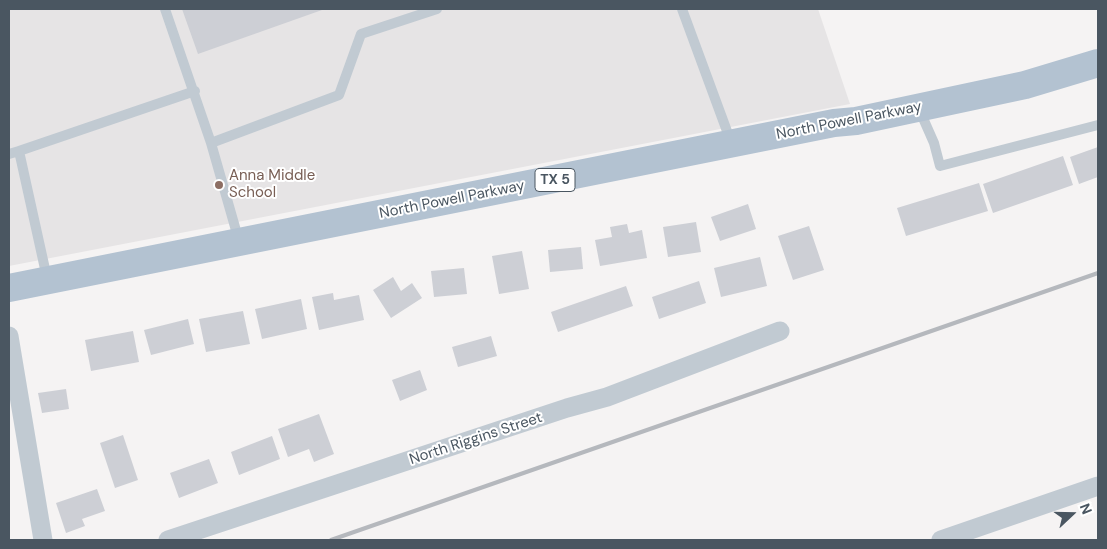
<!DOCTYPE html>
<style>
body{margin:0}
#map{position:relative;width:1107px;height:549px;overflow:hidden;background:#f5f3f3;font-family:"DM Sans",sans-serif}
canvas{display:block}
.frame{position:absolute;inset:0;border:10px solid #4a5661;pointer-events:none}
.north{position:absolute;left:1047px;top:489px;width:50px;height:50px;-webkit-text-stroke:4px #fff;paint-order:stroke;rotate:69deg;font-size:14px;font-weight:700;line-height:20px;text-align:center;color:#4a5661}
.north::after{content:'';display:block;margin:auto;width:18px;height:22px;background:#4a5661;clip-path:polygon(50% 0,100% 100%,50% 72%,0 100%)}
</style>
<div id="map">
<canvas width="1107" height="549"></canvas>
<div class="frame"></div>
<div class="north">N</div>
</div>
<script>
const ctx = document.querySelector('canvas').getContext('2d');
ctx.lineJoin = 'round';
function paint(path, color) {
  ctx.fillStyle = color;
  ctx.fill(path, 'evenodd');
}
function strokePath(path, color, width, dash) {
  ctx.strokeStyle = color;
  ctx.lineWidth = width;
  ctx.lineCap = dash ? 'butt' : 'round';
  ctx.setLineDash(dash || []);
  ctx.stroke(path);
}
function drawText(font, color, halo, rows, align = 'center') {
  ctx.font = font + ' "DM Sans",sans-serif';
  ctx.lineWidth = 4;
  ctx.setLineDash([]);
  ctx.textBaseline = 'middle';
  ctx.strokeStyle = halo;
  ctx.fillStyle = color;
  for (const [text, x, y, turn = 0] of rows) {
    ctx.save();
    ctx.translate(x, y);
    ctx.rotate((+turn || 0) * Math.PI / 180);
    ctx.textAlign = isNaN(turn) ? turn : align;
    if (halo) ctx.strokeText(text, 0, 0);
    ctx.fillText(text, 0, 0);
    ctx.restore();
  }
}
const education = new Path2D(`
 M9,9H818L850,104L9,266Z`);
const building = new Path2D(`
 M182,9H321L322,10L198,54Z
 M1098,147V177L1079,184L1070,157Z
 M1063,156L1073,185L993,213L983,184Z
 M979,183L988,211L906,236L897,208Z
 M748,204L756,229L720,241L711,217Z
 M696,222L701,252L668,257L663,227Z
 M627,224L629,233L642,230L647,258L600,266L595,240L612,237L610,227Z
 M809,226L824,270L793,280L778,236Z
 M581,247L583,269L550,272L548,250Z
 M522,251L529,289L499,294L492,256Z
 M760,257L767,286L721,297L714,268Z
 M464,268L467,294L434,297L431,271Z
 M393,277L401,291L412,283L422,298L391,318L373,290Z
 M699,281L706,303L659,319L652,297Z
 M626,286L633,306L558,332L551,312Z
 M333,293L334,300L359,295L364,320L319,330L312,297Z
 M301,299L307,329L262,339L255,309Z
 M243,311L250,344L206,352L199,319Z
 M188,319L194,344L151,355L144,330Z
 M133,331L139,362L91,371L85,340Z
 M491,336L497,356L458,367L452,347Z
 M420,370L427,390L400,401L392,380Z
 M66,389L69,409L42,413L38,393Z
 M319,414L334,454L314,462L309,449L288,457L278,429Z
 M123,435L138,480L115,488L100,443Z
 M272,436L280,459L239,475L231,452Z
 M209,459L218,483L179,498L170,473Z
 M97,489L105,511L82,519L85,526L66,533L56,503Z`);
const service = new Path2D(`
 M165,9L211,143L239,241
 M682,9L731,142
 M919,109L934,143L940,166L1098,125
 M211,143L339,95L361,34L437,9
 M19,151L195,91
 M9,154L19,151L47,278`);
const minor = new Path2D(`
 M9,336L43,540
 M168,540L567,408L607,397L780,331
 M941,540L1098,486`);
const primary = new Path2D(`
 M9,288L834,123L856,121L1025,85L1098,63`);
const rail = new Path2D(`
 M331,540L1098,273`);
const markers = [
 [219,185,5,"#8d6e63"]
];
const shields = [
 [555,180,40]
];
const shieldNames = [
 ["TX 5",555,180]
];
const streetNames = [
 ["North Powell Parkway",849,121,-11],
 ["North Powell Parkway",452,200,-11],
 ["North Riggins Street",476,439,-18]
];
const educationNames = [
 ["Anna Middle",229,176],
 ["School",229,193]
];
paint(education, '#e6e4e5');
paint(building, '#cdcfd5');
strokePath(service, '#c1cad2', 10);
strokePath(minor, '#c1cad2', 19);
strokePath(primary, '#b3c2d1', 28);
strokePath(rail, '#b5b8bd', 4);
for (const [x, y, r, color] of markers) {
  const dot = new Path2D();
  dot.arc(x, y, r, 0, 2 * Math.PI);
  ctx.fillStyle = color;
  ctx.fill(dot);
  strokePath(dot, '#fff', 2);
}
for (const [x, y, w] of shields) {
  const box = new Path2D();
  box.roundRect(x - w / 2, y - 11.5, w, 23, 4);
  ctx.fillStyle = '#fff';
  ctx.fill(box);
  strokePath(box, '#4a5661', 1);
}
drawText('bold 14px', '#4a5661', null, shieldNames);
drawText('15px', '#4a5661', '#fff', streetNames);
drawText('15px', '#785e54', '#fff', educationNames, 'left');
</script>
